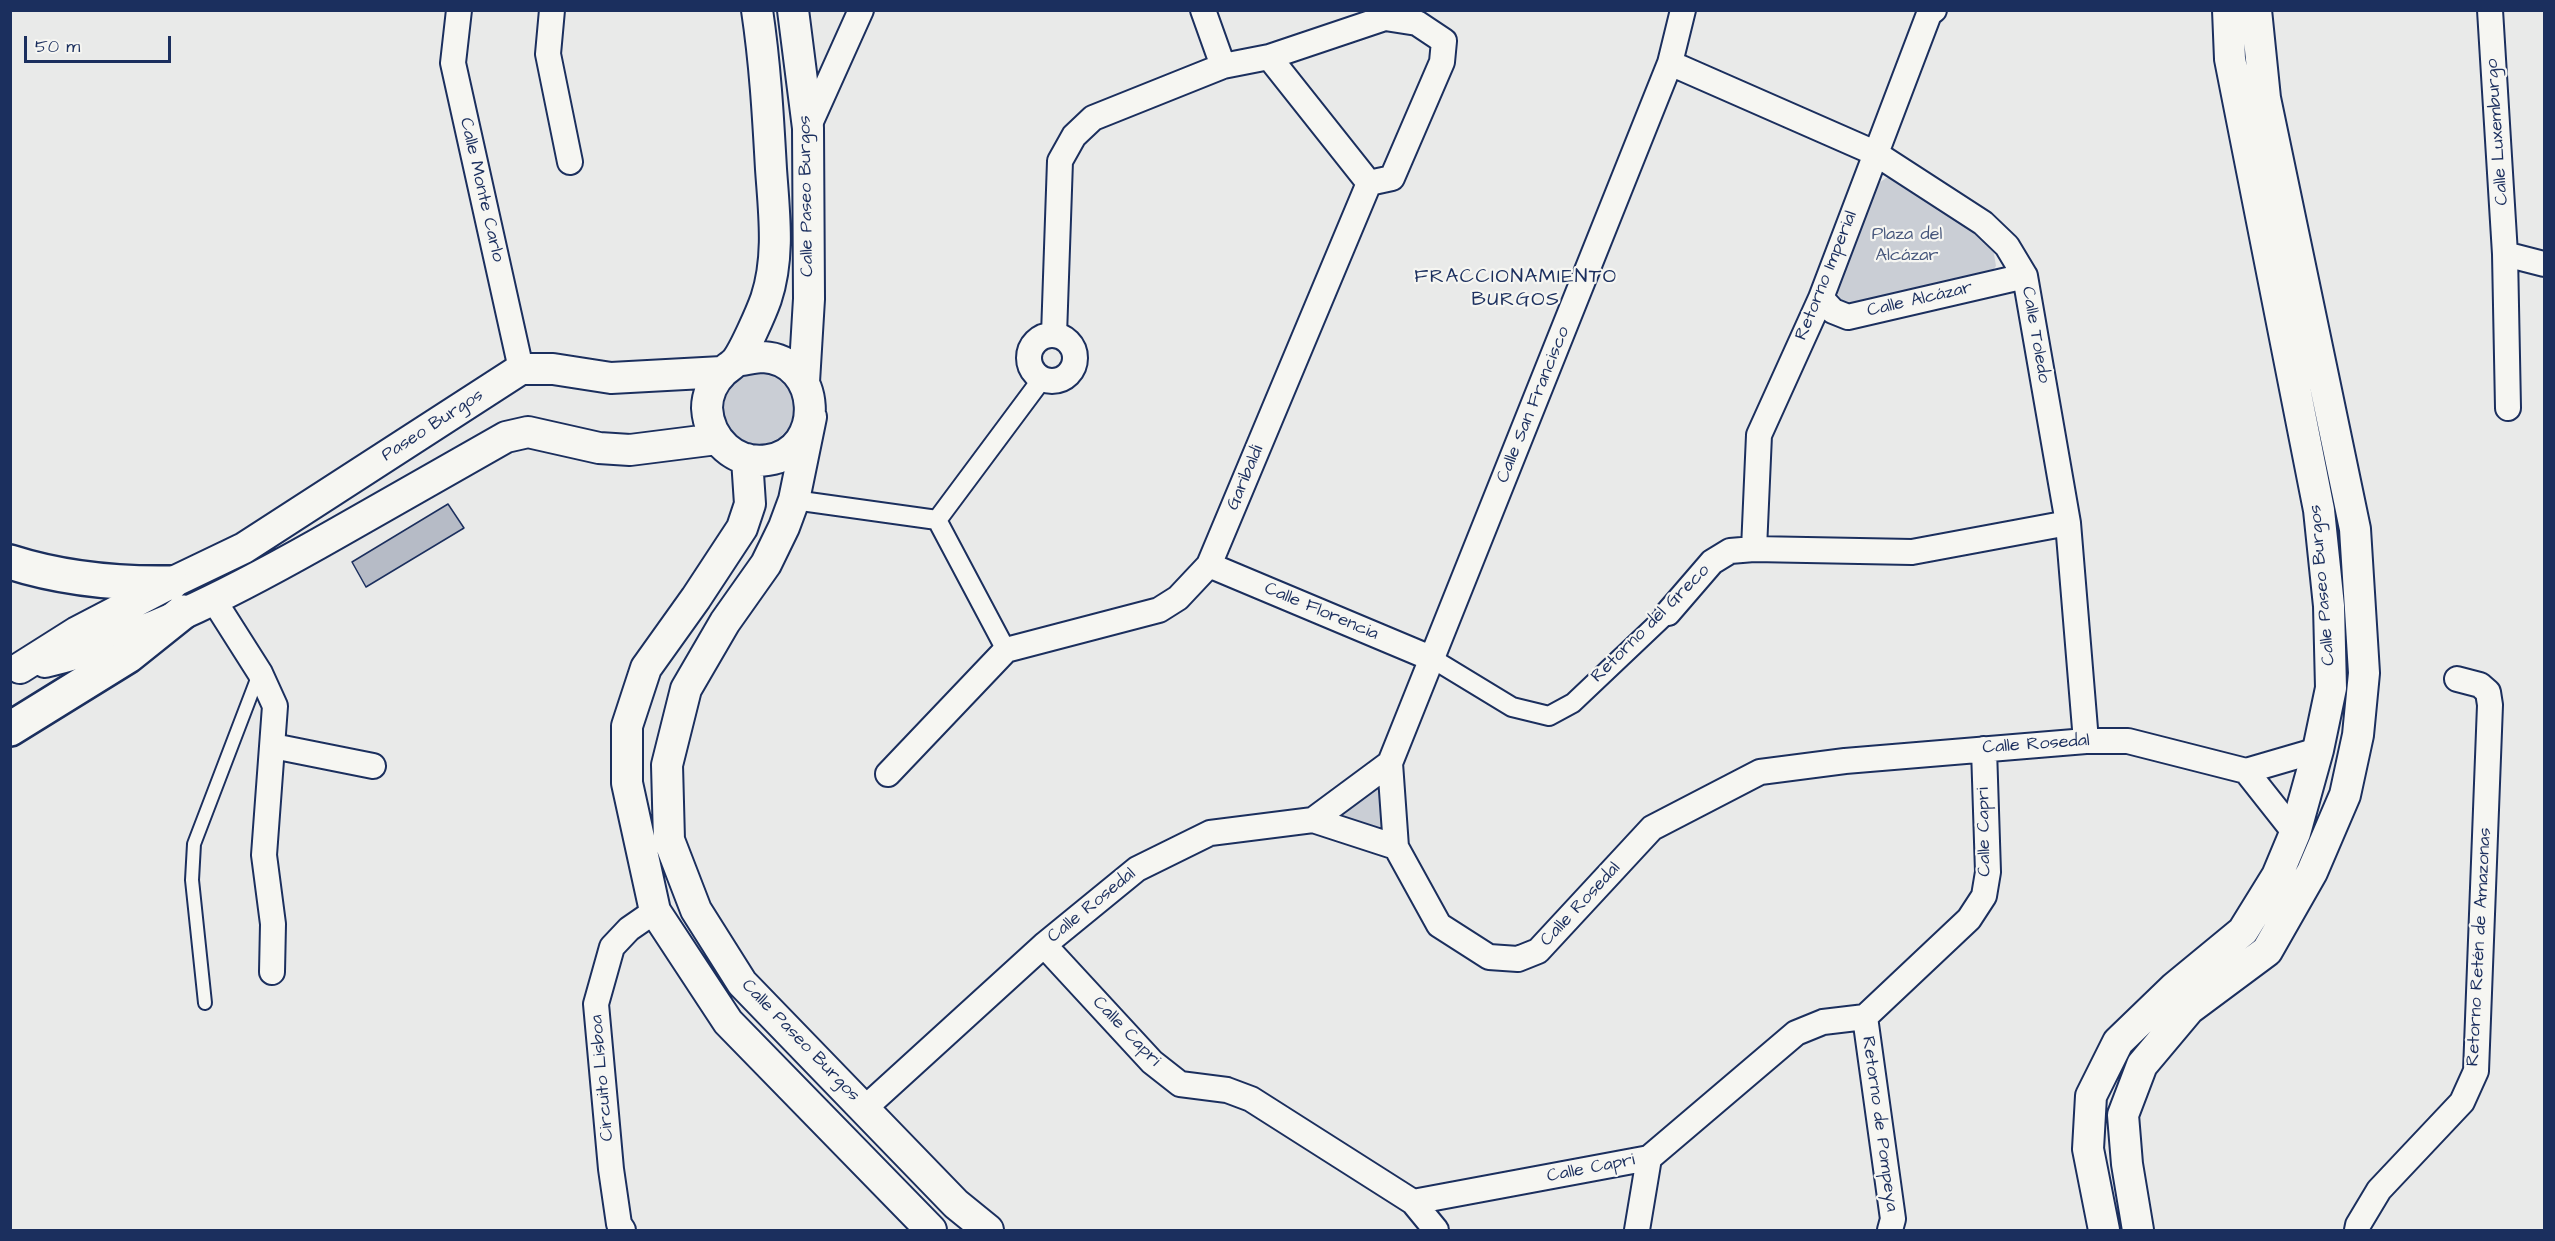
<!DOCTYPE html>
<meta charset="utf-8">
<style>
body{margin:0}
#map{position:relative;width:2555px;height:1241px;overflow:hidden;background:#e9eae9;font-family:"Architects Daughter",sans-serif}
canvas{display:block}
.frame{position:absolute;inset:0;border:12px solid #1b2f5e;pointer-events:none}
.scale{position:absolute;left:24px;top:36px;width:147px;height:27px;box-sizing:border-box;border:3px solid #1b2f5e;border-top:0;padding-left:8px;font-size:18px;line-height:21px;white-space:nowrap;color:#1b2f5e;-webkit-text-stroke:4px #f6f6f2;paint-order:stroke}
</style>
<div id="map">
<canvas width="2555" height="1241"></canvas>
<div class="frame"></div>
<div class="scale">50 m</div>
</div>
<script>
const ctx = document.querySelector('canvas').getContext('2d');
ctx.lineJoin = 'round';
function paint(path, color) {
  ctx.fillStyle = color;
  ctx.fill(path, 'evenodd');
}
function strokePath(path, color, width, dash) {
  ctx.strokeStyle = color;
  ctx.lineWidth = width;
  ctx.lineCap = dash ? 'butt' : 'round';
  ctx.setLineDash(dash || []);
  ctx.stroke(path);
}
function drawText(font, color, halo, rows, align = 'center') {
  ctx.font = font + ' "Architects Daughter",sans-serif';
  ctx.lineWidth = 4.5;
  ctx.setLineDash([]);
  ctx.textBaseline = 'middle';
  ctx.strokeStyle = halo;
  ctx.fillStyle = color;
  for (const [text, x, y, turn = 0] of rows) {
    ctx.save();
    ctx.translate(x, y);
    ctx.rotate((+turn || 0) * Math.PI / 180);
    ctx.textAlign = isNaN(turn) ? turn : align;
    if (halo) ctx.strokeText(text, 0, 0);
    ctx.fillText(text, 0, 0);
    ctx.restore();
  }
}
const green = new Path2D(`
 M1900,177L1993,248L1996,266L1989,275L1867,309L1844,304L1837,293L1836,284L1879,183L1886,178Z
 M742,366L780,374L794,395V423L779,438L768,443L753,446L731,436L720,419L722,387Z
 M1378,780L1393,838L1338,815Z`);
const building = new Path2D(`
 M448,504L464,528L366,587L352,562Z`);
const service = new Path2D(`
 M205,1003L192,880L194,844L259,674`);
const pedestrian = new Path2D(`
 M794,500L937,520
 M937,520L1042,379
 M937,520L1006,650
 M1433,659L1512,707L1549,716L1573,703L1668,613`);
const minor = new Path2D(`
 M459,10L453,63L521,369
 M552,10L548,54L570,162
 M1203,10L1223,66
 M2490,10L2505,254L2508,408
 M1269,57L1369,183
 M1670,63L1875,153L1983,223L2007,246L2025,276L2068,523L2086,741
 M808,128L861,10
 M2505,254L2544,264
 M1821,298L1833,311L1848,317L2025,276
 M1054,335L1060,161L1074,136L1093,118L1223,66L1269,57L1385,18L1417,23L1444,41L1442,62L1392,178L1369,183
 M1029 358a23 23 0 1 1 46 0a23 23 0 1 1-46 0Z
 M1754,549L1759,435L1821,298L1929,14L1934,10
 M1209,565L1433,659
 M213,599L260,673L275,706L264,855L273,924L272,972
 M1668,613L1712,562L1730,551L1754,549L1912,552L2068,523
 M273,746L373,766
 M2246,771L2295,833
 M888,774L1006,650L1159,610L1178,598L1209,565L1369,183
 M1313,820L1390,763
 M1396,847L1390,763L1670,63L1683,10
 M1044,945L1152,1062L1180,1084L1227,1090L1251,1099L1413,1202L1436,1230
 M1865,1017L1893,1219L1890,1230
 M865,1108L1044,945L1137,869L1210,833L1313,820L1396,847L1439,925L1489,957L1518,959L1538,951L1652,828L1760,772L1845,761L2086,741H2128L2246,771L2318,750
 M1413,1202L1649,1158L1796,1033L1823,1022L1865,1017L1969,919L1984,896L1988,872L1984,749
 M623,1230L619,1224L611,1169L596,1004L612,947L629,929L655,911
 M1637,1230L1649,1158
 M2357,1230L2358,1225L2379,1190L2462,1102L2476,1071L2490,705L2488,692L2480,685L2457,679`);
const tertiary = new Path2D(`
 M793,10L808,128L809,299L804,382
 M736,361C745,360 755,357 763,357C822,360 827,451 768,460C735,465 709,440 707,408C707,395 713,381 723,372C727,368 733,365 737,360C745,349 761,313 766,299C780,257 774,212 771,169C768,115 765,63 757,10
 M811,417L794,500L784,527L766,564L725,622L686,689L667,765L669,840L696,910L742,983L956,1204L988,1230
 M747,459L750,504L742,528L696,598L646,668L627,726V783L655,911L728,1022L931,1230
 M45,662C150,637 246,585 339,532C395,500 450,469 506,437L528,432L599,448L630,450L717,439
 M20,668L77,632L171,583L244,548L521,369H553L611,378L722,372
 M2104,1230L2088,1149L2091,1096L2118,1042L2175,987L2243,931L2277,876L2295,833L2318,750L2331,688L2329,606L2319,510L2230,59L2228,10
 M2138,1230L2127,1164L2123,1115L2142,1065L2189,1009L2267,951L2312,872L2345,795L2358,735L2364,673L2355,529L2265,98L2256,10`);
const motorway = new Path2D(`
 M10,562C63,579 115,584 171,583
 M10,729L128,656L183,612`);
const streetNames = [
 ["Calle Luxemburgo",2498,132,-94],
 ["Calle Monte Carlo",481,190,77],
 ["Calle Paseo Burgos",807,196,-91],
 ["Retorno Imperial",1827,276,-68],
 ["Calle Alcázar",1920,300,-13],
 ["Calle Toledo",2035,335,80],
 ["Calle San Francisco",1534,405,-68],
 ["Paseo Burgos",433,426,-33],
 ["Garibaldi",1246,478,-67],
 ["Calle Paseo Burgos",2323,585,-95],
 ["Calle Florencia",1321,612,23],
 ["Retorno del Greco",1651,624,-45],
 ["Calle Rosedal",2036,745,-4],
 ["Calle Capri",1985,832,-91],
 ["Calle Rosedal",1581,905,-47],
 ["Calle Rosedal",1092,906,-39],
 ["Retorno Retén de Amazonas",2480,947,-87],
 ["Calle Capri",1126,1032,46],
 ["Calle Paseo Burgos",800,1041,46],
 ["Circuito Lisboa",603,1078,-95],
 ["Retorno de Pompeya",1879,1124,82],
 ["Calle Capri",1591,1169,-11]
];
const parkNames = [
 ["Plaza del",1907,235],
 ["Alcázar",1907,256]
];
const neighbourhoodNames = [
 ["FRACCIONAMIENTO",1516,278],
 ["BURGOS",1516,301]
];
paint(green, '#caced5');
paint(building, '#b6bbc6');
strokePath(building, '#1b2f5e', 1.5);
strokePath(service, '#1b2f5e', 16);
strokePath(pedestrian, '#1b2f5e', 22);
strokePath(minor, '#1b2f5e', 28);
strokePath(tertiary, '#1b2f5e', 34);
strokePath(motorway, '#1b2f5e', 38);
strokePath(service, '#f6f6f2', 12);
strokePath(pedestrian, '#f6f6f2', 18);
strokePath(minor, '#f6f6f2', 24);
strokePath(tertiary, '#f6f6f2', 30);
strokePath(motorway, '#f6f6f2', 33);
drawText('18px', '#1b2f5e', '#f6f6f2', streetNames);
drawText('18px', '#47577c', '#f6f6f2', parkNames);
ctx.letterSpacing = '1.5px';
drawText('20px', '#1b2f5e', '#f6f6f2', neighbourhoodNames);
ctx.letterSpacing = '0px';
</script>
